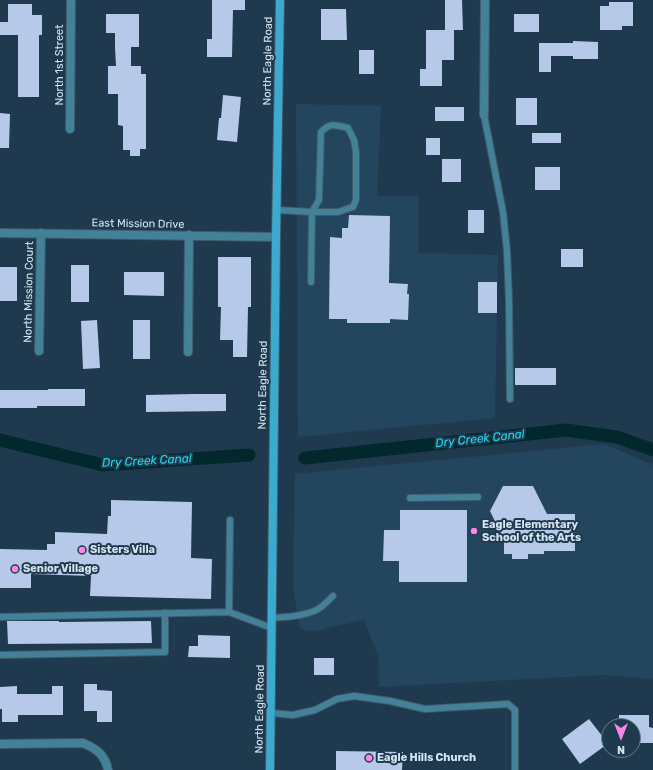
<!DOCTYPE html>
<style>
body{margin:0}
#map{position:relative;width:653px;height:770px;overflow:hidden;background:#1f3a4e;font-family:Rubik,sans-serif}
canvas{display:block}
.north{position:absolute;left:601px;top:718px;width:40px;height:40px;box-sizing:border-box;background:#1f3a4e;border:1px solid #677e8f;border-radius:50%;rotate:180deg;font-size:11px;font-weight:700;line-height:16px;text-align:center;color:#d4e4f1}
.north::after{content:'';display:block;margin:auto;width:14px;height:18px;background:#f987e8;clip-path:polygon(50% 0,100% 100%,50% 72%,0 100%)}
</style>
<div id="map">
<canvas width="653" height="770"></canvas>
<div class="north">N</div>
</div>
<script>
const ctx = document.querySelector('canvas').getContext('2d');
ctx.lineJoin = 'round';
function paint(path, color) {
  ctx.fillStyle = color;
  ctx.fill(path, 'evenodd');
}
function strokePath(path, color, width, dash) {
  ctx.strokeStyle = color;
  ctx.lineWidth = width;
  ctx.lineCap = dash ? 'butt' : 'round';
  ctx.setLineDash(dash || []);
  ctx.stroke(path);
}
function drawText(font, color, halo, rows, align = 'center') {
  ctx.font = font + ' Rubik,sans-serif';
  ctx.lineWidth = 4;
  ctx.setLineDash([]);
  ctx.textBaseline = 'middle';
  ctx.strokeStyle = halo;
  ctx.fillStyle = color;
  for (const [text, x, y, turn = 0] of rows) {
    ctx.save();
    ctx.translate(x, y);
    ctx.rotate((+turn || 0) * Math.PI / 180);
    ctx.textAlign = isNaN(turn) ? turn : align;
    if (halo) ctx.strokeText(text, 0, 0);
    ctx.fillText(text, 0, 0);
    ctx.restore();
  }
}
const built = new Path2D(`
 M296,104L381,106L377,196H419L418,253L498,255L495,418L298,437Z
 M604,444L653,465V679L603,675L379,687V659L364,620L314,631L300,629L293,588L295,474Z`);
const canal = new Path2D(`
 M0,440L103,465L249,455
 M305,458L566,430L617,437L653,450`);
const building = new Path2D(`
 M212,0H245V10H233L232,57H207V39H212Z
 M445,0H462L463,30H448H454V60H442V86H420V69H426V30H445Z
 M609,2H633V26H622V30H600V6H609Z
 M8,4H32V15H42V35H39V97H18V35H0V22H8Z
 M321,9H346L347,40H321Z
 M106,14H139V47H131V66H141V74H146V149H140V156H130V150H123V126L118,125V94H108V66H116L115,47V33H106Z
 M514,14H539V32H514Z
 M573,41L598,42V59H573V56H551V72H539V43H573Z
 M359,50H374V74H359Z
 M223,95L241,97L237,142L217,140L219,118H221Z
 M516,98H537V125H516Z
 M435,107H464V121H435Z
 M0,113L10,114L9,148H0Z
 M532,133H561V143H532Z
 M426,138H440V155H426Z
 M442,159H461V182H442Z
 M535,167H560V190H535Z
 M468,210H484V233H468Z
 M349,215L390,216L389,283L408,284L407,294H409L408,320L390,319V323H347V319H329L330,237L342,238V228H348Z
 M561,249H583V267H561Z
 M218,257H251V307H248L247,357H233V340H220L221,307H218Z
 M71,265H89V302H71Z
 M0,267H17V301H0Z
 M124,272H164V296L124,295Z
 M478,282H497V313H478Z
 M97,320L100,368L83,369L81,321Z
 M133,320H150V359H133Z
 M515,368H556V385H515Z
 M48,389H85V406H37V408H0V390H48Z
 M193,394H226V411L146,412V395Z
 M503,486H533L547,514H575V551H544V554H528V559H512V554H504V540L490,511Z
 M111,500L192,502L191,558L212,559L211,599L90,596L91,576L31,574V588H0V549L47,550V544H55V532L107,534L108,516H111Z
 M400,510H467V582H399V561H383L384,530H400Z
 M7,621H59V622L151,621L152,643L8,644Z
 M198,635L230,636V658L188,657L189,646H198Z
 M314,658H334V675H314Z
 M84,684H97V690L112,691V722H97V711H84Z
 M17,686V694H52V686H63V715H18V722H2V709H0V687Z
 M619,715H649V727L653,728V743H633V726H619Z
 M589,719L606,741V745L580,764L562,739Z
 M336,751L403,752L402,770H336Z`);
const lane = new Path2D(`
 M484,115L503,212L507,251L509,301L510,399
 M277,210L312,212L319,200L321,132C330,122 336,125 348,128L354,140L356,152V200L353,207L338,212H312L311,282
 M410,498L478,497
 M229,612L230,520
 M0,617L229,612L272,628
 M272,618C285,617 310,616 321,607C325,604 329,600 333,596
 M0,655L165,652V613
 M271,713L293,715L315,710L337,699L354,696L390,701L425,709L508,704L515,710V770`);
const street = new Path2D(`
 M484,115L485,0
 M70,129L71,0
 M0,233L276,237
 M39,351L41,233
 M188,352L189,235
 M0,744L83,743C97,749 105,755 108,770`);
const secondary = new Path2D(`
 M270,770L276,237L280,0`);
const markers = [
 [474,531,4,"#f987e8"],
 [82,550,4,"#f987e8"],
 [15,569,4,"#f987e8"],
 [369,758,4,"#f987e8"]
];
const streetNames = [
 ["North Eagle Road",268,61,-89],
 ["North 1st Street",60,65,-90],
 ["East Mission Drive",138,224,1],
 ["North Mission Court",29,292,-89],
 ["North Eagle Road",263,385,-89],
 ["North Eagle Road",260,709,-89]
];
const poiNames = [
 ["Eagle Elementary",482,525],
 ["School of the Arts",482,538],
 ["Sisters Villa",90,550],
 ["Senior Village",23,569],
 ["Eagle Hills Church",377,758]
];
const waterNames = [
 ["Dry Creek Canal",480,439,-6],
 ["Dry Creek Canal",147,461,-3]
];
paint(built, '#24455e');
strokePath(canal, '#02282d', 13);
paint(building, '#b6c9e8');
strokePath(lane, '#40596b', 8);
strokePath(street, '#40596b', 10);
strokePath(secondary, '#40596b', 10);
strokePath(lane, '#428198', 6);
strokePath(street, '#428198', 8);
strokePath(secondary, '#3baacf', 8);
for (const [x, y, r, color] of markers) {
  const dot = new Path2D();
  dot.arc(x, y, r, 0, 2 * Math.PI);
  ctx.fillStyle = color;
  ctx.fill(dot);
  strokePath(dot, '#1f3a4e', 1.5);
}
drawText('11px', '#d4e4f1', '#1f3a4e', streetNames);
drawText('bold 11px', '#d4e4f1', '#1f3a4e', poiNames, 'left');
drawText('italic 12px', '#22d8eb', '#1f3a4e', waterNames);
</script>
